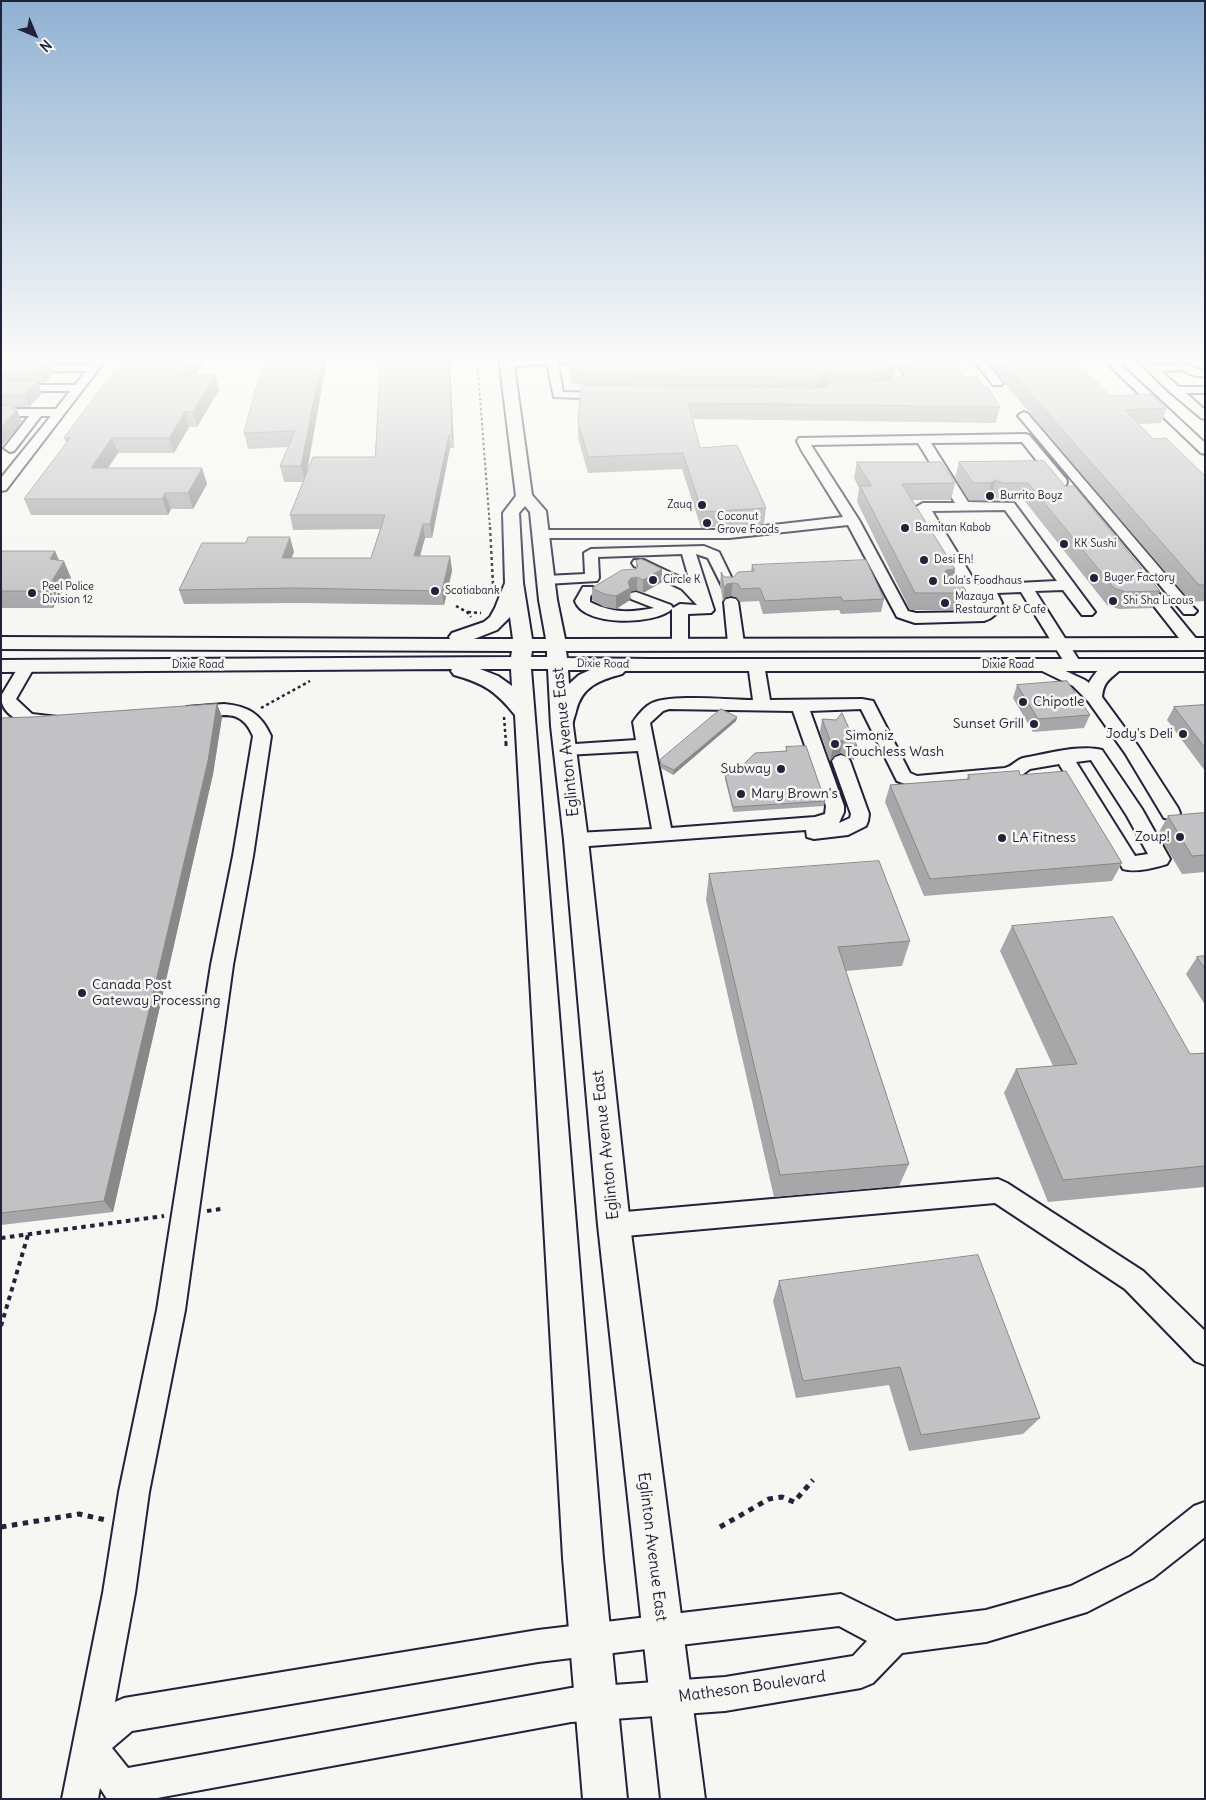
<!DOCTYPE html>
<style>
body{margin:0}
#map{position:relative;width:1206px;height:1800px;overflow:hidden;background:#f6f6f2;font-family:Delius,sans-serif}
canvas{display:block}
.frame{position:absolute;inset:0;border:2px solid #22223b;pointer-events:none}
.north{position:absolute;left:10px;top:10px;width:50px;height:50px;-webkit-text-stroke:4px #f6f6f2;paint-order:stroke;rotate:135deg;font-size:14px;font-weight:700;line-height:20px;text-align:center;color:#22223b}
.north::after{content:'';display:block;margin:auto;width:18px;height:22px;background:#22223b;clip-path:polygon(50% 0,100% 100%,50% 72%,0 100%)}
</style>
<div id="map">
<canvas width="1206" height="1800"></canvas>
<div class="frame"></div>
<div class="north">N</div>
</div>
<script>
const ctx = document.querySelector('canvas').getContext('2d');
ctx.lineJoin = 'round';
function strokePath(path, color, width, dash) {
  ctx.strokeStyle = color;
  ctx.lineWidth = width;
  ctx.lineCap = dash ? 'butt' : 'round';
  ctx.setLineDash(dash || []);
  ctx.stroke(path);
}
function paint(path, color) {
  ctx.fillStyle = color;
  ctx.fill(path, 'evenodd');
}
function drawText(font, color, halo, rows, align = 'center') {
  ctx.font = font + ' Delius,sans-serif';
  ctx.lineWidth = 5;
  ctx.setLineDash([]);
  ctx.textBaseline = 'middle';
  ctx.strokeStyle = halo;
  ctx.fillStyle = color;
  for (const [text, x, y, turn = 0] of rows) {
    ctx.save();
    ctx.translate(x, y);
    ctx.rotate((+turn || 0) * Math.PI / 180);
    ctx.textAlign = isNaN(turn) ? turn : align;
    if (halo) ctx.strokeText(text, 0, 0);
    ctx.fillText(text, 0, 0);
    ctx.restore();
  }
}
const pathFar4 = new Path2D(`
 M477,358L490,528`);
const pathFar3 = new Path2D(`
 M490,527L493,585
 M456,606L467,612L471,617
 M468,612L481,613
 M261,708L310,681
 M504,717L506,743`);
const pathFar2 = new Path2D(`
 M506,742V748`);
const pathFar1 = new Path2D(`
 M207,1211L221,1209
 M1,1238L164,1216
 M1,1326L28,1235`);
const path = new Path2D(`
 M1,1527L79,1514L106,1520
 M720,1527L769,1499L782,1497L794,1502L813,1480`);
const minor = new Path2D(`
 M96,358H107L6,490L1,491V478L51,416H41L14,451L10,452L4,448L29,416H1V409H56L70,391H1V385H75L86,371L1,372V366L91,365Z
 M543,358H597L592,361L558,364L563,392L607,393L613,396L607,399L554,397L547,364L507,367L502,364L507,361Z
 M883,358H893L907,383L883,394L877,391L895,382Z
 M972,358H983L1003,383L1001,385H993Z
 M1112,358L1124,359L1125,361L1122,366L1205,443V454L1201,453L1112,368L1111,366L1114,361Z
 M1135,358H1147L1154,365L1185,364L1205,371V377L1192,375L1183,370L1161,371L1179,387H1205V393H1186L1205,410V419L1201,418L1170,392Z
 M1024,412L1028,414L1194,608L1197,611L1194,614H1184L1020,418L1018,416L1020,414Z
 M1025,434L1029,435L1066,479L1067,482L1066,485H1056L1022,442L931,443L968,502L1014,503L1095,612L1092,615H1082L1063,590L1035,591L1082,665L1080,668H1068L1066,665L1021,592L997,593L1002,603C999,612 994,618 984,621L915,623L897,617L848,525L729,538H540L533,534L540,530H729L843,517L802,451L797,441L799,438ZM918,443L955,503H923L916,507L967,593L983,594L988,603L980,612L916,613L908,611L859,520L811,445ZM1005,510L1057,581L977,585L932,511Z
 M704,546L719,552L735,585L733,588H723L708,558L696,554L714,610L711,613L688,614V643L686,646H674L672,643V609C655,625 584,627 575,601L583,587H593L595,590L590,597V602C612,613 630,613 654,608L631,599L629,596L631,593L636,592L671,605L673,608L680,604L697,605L682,589L634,566L632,563L634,560H644L690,582L682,554L598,557L599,578L597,581L546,584L541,583L539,580L541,577L546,576L585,574L584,553L591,549Z
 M1139,574L1144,575L1198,641L1200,644L1198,647H1186L1132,578L1134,575Z
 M731,598L736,599L738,602L744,643L742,646H730L728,643L724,602L726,599Z
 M756,659L762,661L764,664L770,700L862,699L873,701L910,773L917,776L1005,768C1013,766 1016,760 1023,758C1045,754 1081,744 1102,750L1142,809L1170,859L1167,864C1154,868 1136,873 1123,869L1059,764L1030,769L1022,775L1005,780L916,788L897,781L861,709L810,711L844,806V812L839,823L850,818L851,814L832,761L835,757L841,755L847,757L850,761L869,814L868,821L866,826L848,835L814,839L807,837L806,830L576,847L569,845L567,840L569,835L576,833L652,829L638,751L566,755L560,753L557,749L560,745L636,740L633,722C637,716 645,706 652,703C672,694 729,700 753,700L748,664L750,661ZM669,709L793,711L826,806L825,814L815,817L671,828L650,723L663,711ZM1091,760L1127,816L1148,854L1135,856L1076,762Z
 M1042,660L1085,680L1089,683C1095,672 1107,658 1122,662L1124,665C1114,679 1104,677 1102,697L1138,746L1178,808L1180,813L1178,818L1171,819L1164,818L1125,753L1088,701L1073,686L1036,668L1034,665L1036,662Z
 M27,661L33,663L35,666L16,699L32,714L58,717L60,721L58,725C39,730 1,721 1,696L19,666L21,663Z
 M224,704C248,706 261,714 271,736L253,856L233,965L185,1310L149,1492L135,1593L115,1702L124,1698L538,1630L841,1594L896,1621L986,1610L1071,1586L1131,1556L1194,1506L1205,1502V1537L1153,1578L1087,1612L986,1642L902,1653L873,1683L861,1688L725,1711L571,1722L152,1799H107L100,1788L98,1799H62L103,1593L119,1492L157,1310L211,965L233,856L253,736C238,701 214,722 187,715L185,711L187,707ZM839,1626L867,1641L853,1656L725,1677L571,1688L128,1768L112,1748L132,1731L538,1662Z
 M998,1179L1007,1183L1143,1271L1205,1331V1365L1195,1361L1125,1289L995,1203L614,1237L605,1234L601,1225L605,1216L614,1213Z`);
const major = new Path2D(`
 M499,358H513L532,495L546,511L557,600L565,639L1205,638V650L566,651L567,658L650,659H1205V671H625L622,674C600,680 582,686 576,711C575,716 572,721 573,726L588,840L630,1225L705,1799H661L598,1225L564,840L551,726L548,669H531L603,1558L627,1799H583L563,1558L515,715C496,691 483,683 454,675L451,671L452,669L1,672V660L511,657L512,651L1,649V637L450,639L449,637L452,633L484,622L490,617L495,608L505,583L503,513L516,496ZM525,506L530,512L539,600L546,639H532L523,583L519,513ZM510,617L513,639H474L497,630ZM532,651H547V657H531ZM480,669H511L512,686L498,676ZM568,670H590L579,675L569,684Z`);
const wall = new Path2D(`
 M1,358H67L62,363L50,364L53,373L45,383H38L42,393L29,407H16L22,422L1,447Z
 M327,358L307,473L375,457L381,358H450L454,448H450L432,538H425L420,556H450L452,571L444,605L298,603L184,604L179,590L294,552L291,558H371L380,529L293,530L290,515L303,482H284L280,466L288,447L248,449L244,433Z
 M894,358H953L963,378L983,387L1000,407L996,423L693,419L700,448L766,508L764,524L701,528L682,469L588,473L578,438V422L582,384H570V369L895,366L893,380L904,375Z
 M986,358H1073L1110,396L1167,408L1161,423L1139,424L1153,439L1205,476V601L1191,602L1005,384Z
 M1174,358H1205V362L1203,361L1179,362Z
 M196,375L219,390L197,427H189L174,453H118L108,468H202L207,484L193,509H171L168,515H31L24,499L66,443L64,438Z
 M857,462L955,483L951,500H912L955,569L952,580L966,591L961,608H958L957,610H910L857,502L859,488L854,478Z
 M959,462L1065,486L1160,591L1153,608L1119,609L1107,605L1023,499H997L991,497L987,500H969L955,478Z
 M1,551H55L59,560L71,578L53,608H1Z
 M636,561L662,569V582L643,593L637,590L631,591L630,600L616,609L604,607L592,600V588L636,569Z
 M752,565L884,599L881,612L841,614L839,610L763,614L759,601L740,602L736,597L731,596L726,597L723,601L720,585L721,572L724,577H734L751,571Z
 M1017,685L1090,715L1084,728L1033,732L1013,698Z
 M217,704L222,717L213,774L113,1212L1,1225V718L32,717Z
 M1205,705V771L1167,720L1174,707Z
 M737,717L736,721L673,775L661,768L660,760Z
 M822,719L857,746L854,760L840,753L834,756L830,761L820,732Z
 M786,747L825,801L824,806L733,812L725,779V775L745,773L743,769L744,764L786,751Z
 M968,775H1020L1122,863L1112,881L924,896L885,802L890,785L967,779Z
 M1205,813V872L1182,874L1158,834L1168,816Z
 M709,874L910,941L902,966L846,971L909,1164L899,1186L774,1197L706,900Z
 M1012,926L1190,1054L1205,1053V1187L1048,1202L1004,1093L1016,1069L1053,1066L1000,951Z
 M1205,956V1005L1186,974L1197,957Z
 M779,1281L1040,1418L1023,1434L909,1451L889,1385L796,1398L773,1301Z`);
const shadedWall = new Path2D(`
 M60,358H67L62,363Z
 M193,358H206L186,390L182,375Z
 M322,358H327L305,482L301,466Z
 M449,358H450L454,448L452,434Z
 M49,362L53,373L45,383L40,371Z
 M895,366L892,381L874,386L877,371Z
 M829,371L827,386L815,393L818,378Z
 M215,375L219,390L197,427L193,412Z
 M37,381L42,393L29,407L24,395Z
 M15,406L22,422L1,447V428L12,409Z
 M185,412L189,427L174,453L169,438Z
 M449,435L450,448L432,538L430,524Z
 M112,438L118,453L97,484L91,468Z
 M202,468L207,484L193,509L188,493Z
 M995,480L991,497L987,500L991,483Z
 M165,493L171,509L168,515L162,499Z
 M423,524L425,538L416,570L414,556Z
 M290,537L294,552L286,573L282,558Z
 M55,551L61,565L64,561L71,578L53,608L46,591L50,559Z
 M450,556L452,571L444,605L442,591Z
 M662,569V582L643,593V580Z
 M955,569L950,586L943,576L946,570Z
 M637,577V590L630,592V600L616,609V596L631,578Z
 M733,583L731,596L726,597L723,601L724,588L727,584Z
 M217,704L222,717L213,774L113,1212L104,1201Z
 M737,717L736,721L673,775L674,770Z
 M843,740L840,753L834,756L830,761L833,748L836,743Z`);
const building = new Path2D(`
 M125,358H193L182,375H215L193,412H185L169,438H112L91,468H202L188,493H165L162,499H24L70,438H64Z
 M265,358H322L301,466H280L295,431L244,433Z
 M381,358H449L452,434L449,435L430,524H423L414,556H450L442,591L294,588L179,590L202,543H246L248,537H290L282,558H371L385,515H290L313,457H375Z
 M570,358H891L895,366L877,371H829L818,378L582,375L583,369H570Z
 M906,358H953L963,378L978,377L983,387H988L1000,407L688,403L700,448L737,445L766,508L702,512L683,453L588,457L578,422L581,385L821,388L834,382H874L894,379L904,375L912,367Z
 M1000,358H1073L1110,396L1151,394L1167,408L1125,410L1153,439L1166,438L1205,476V585H1199L1009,369Z
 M1,362H49L40,371L1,372Z
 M1,381H37L24,395H1Z
 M1,405L15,406L12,409H17L1,428Z
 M1044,461L1065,486H1074L1160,591L1126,592L1114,588L1028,483H1002L995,480L991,483H973L959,462Z
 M857,462H941L955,483L902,484L955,569L946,570L943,576L946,580H959L966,591H960L962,593H915L860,486H871Z
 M1,551H55L50,559L64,561L46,591H1Z
 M641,559L662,569L643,580L637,577L631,578L628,582L630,588L616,596L604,594L592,588L622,570L636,569L638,566L636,561Z
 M866,560L884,599L843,601L841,597L765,601L760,588L741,589L738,584L733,583L727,584L724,588L721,572L724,577H734L738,572L754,571L752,565Z
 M1067,681L1090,715L1038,719L1017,685Z
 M217,704L208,761L104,1201L1,1213V718L32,717Z
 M1205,705V748L1174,707Z
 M721,709L737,717L674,770L661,764L660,760Z
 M842,713L857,746L843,740L836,743L833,748L822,719L836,720Z
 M806,746L825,801L733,807L725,775L747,773L744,764L755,753L787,751L786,747Z
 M1019,771L1020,775L1066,771L1122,863L930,879L890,785L970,779L968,775Z
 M1205,813V855L1192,856L1168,816Z
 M879,861L910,941L838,947L909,1164L780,1175L709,874Z
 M1113,917L1190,1054L1205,1053V1166L1063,1180L1016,1069L1077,1064L1012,926Z
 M1205,956V969L1197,957Z
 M978,1255L1040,1418L921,1435L900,1367L803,1381L779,1281Z`);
const markers = [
 [990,496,5,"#22223b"],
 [702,505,5,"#22223b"],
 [707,523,5,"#22223b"],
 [905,528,5,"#22223b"],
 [1064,544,5,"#22223b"],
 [924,560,5,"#22223b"],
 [1094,578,5,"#22223b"],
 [653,580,5,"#22223b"],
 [933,581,5,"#22223b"],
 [435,591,5,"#22223b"],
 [32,593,5,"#22223b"],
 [1113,601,5,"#22223b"],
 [945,603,5,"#22223b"],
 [1023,702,5,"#22223b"],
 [1034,724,5,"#22223b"],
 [1183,734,5,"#22223b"],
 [835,744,5,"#22223b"],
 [781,769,5,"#22223b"],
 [741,794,5,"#22223b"],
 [1180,837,5,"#22223b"],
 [1002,838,5,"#22223b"],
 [82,993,5,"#22223b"]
];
const farPoinames = [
 ["Burrito Boyz",1000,496],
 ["Zauq",692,505,"right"],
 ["Coconut",717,517],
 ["Grove Foods",717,530],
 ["Bamitan Kabob",915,528],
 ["KK Sushi",1074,544],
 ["Desi Eh!",934,560],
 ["Buger Factory",1104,578],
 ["Circle K",663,580],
 ["Lola's Foodhaus",943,581],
 ["Peel Police",42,587],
 ["Division 12",42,600],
 ["Scotiabank",445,591],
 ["Mazaya",955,597],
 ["Restaurant & Cafe",955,610],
 ["Shi Sha Licous",1123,601]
];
const farStreetnames = [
 ["Dixie Road",603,664,1],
 ["Dixie Road",198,665],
 ["Dixie Road",1008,665]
];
const poiNames = [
 ["Chipotle",1033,702],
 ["Sunset Grill",1024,724,"right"],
 ["Jody's Deli",1173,734,"right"],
 ["Simoniz",845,736],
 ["Touchless Wash",845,752],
 ["Subway",771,769,"right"],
 ["Mary Brown's",751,794],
 ["Zoup!",1170,837,"right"],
 ["LA Fitness",1012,838],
 ["Canada Post",92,985],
 ["Gateway Processing",92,1001]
];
const nearStreetnames = [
 ["Eglinton Avenue East",566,742,-96],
 ["Eglinton Avenue East",606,1145,-96],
 ["Eglinton Avenue East",652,1547,83],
 ["Matheson Boulevard",752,1687,-8]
];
strokePath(minor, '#22223b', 4);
strokePath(major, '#22223b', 4);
strokePath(pathFar4, '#22223b', 2, [2.5, 2.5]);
strokePath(pathFar3, '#22223b', 2.5, [3, 3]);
strokePath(pathFar2, '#22223b', 3, [4, 4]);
strokePath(pathFar1, '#22223b', 4, [4.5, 4.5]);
strokePath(path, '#22223b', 5, [5.5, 5.5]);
paint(minor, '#f6f6f2');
paint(major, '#f6f6f2');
paint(wall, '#a7a7a9');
paint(shadedWall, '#888889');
paint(building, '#c2c2c4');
strokePath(building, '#888889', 1);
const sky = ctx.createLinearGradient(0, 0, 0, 610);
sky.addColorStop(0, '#90b1d3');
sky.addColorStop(0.59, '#fbfbf9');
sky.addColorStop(1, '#fbfbf900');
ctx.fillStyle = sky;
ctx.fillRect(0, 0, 1206, 610);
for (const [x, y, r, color] of markers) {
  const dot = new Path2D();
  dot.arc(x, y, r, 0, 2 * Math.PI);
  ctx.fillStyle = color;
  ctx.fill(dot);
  strokePath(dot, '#f6f6f2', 2);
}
drawText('11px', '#22223b', '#f6f6f2', farPoinames, 'left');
drawText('11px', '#22223b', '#f6f6f2', farStreetnames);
drawText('14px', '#22223b', '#f6f6f2', poiNames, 'left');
drawText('16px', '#22223b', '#f6f6f2', nearStreetnames);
</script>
